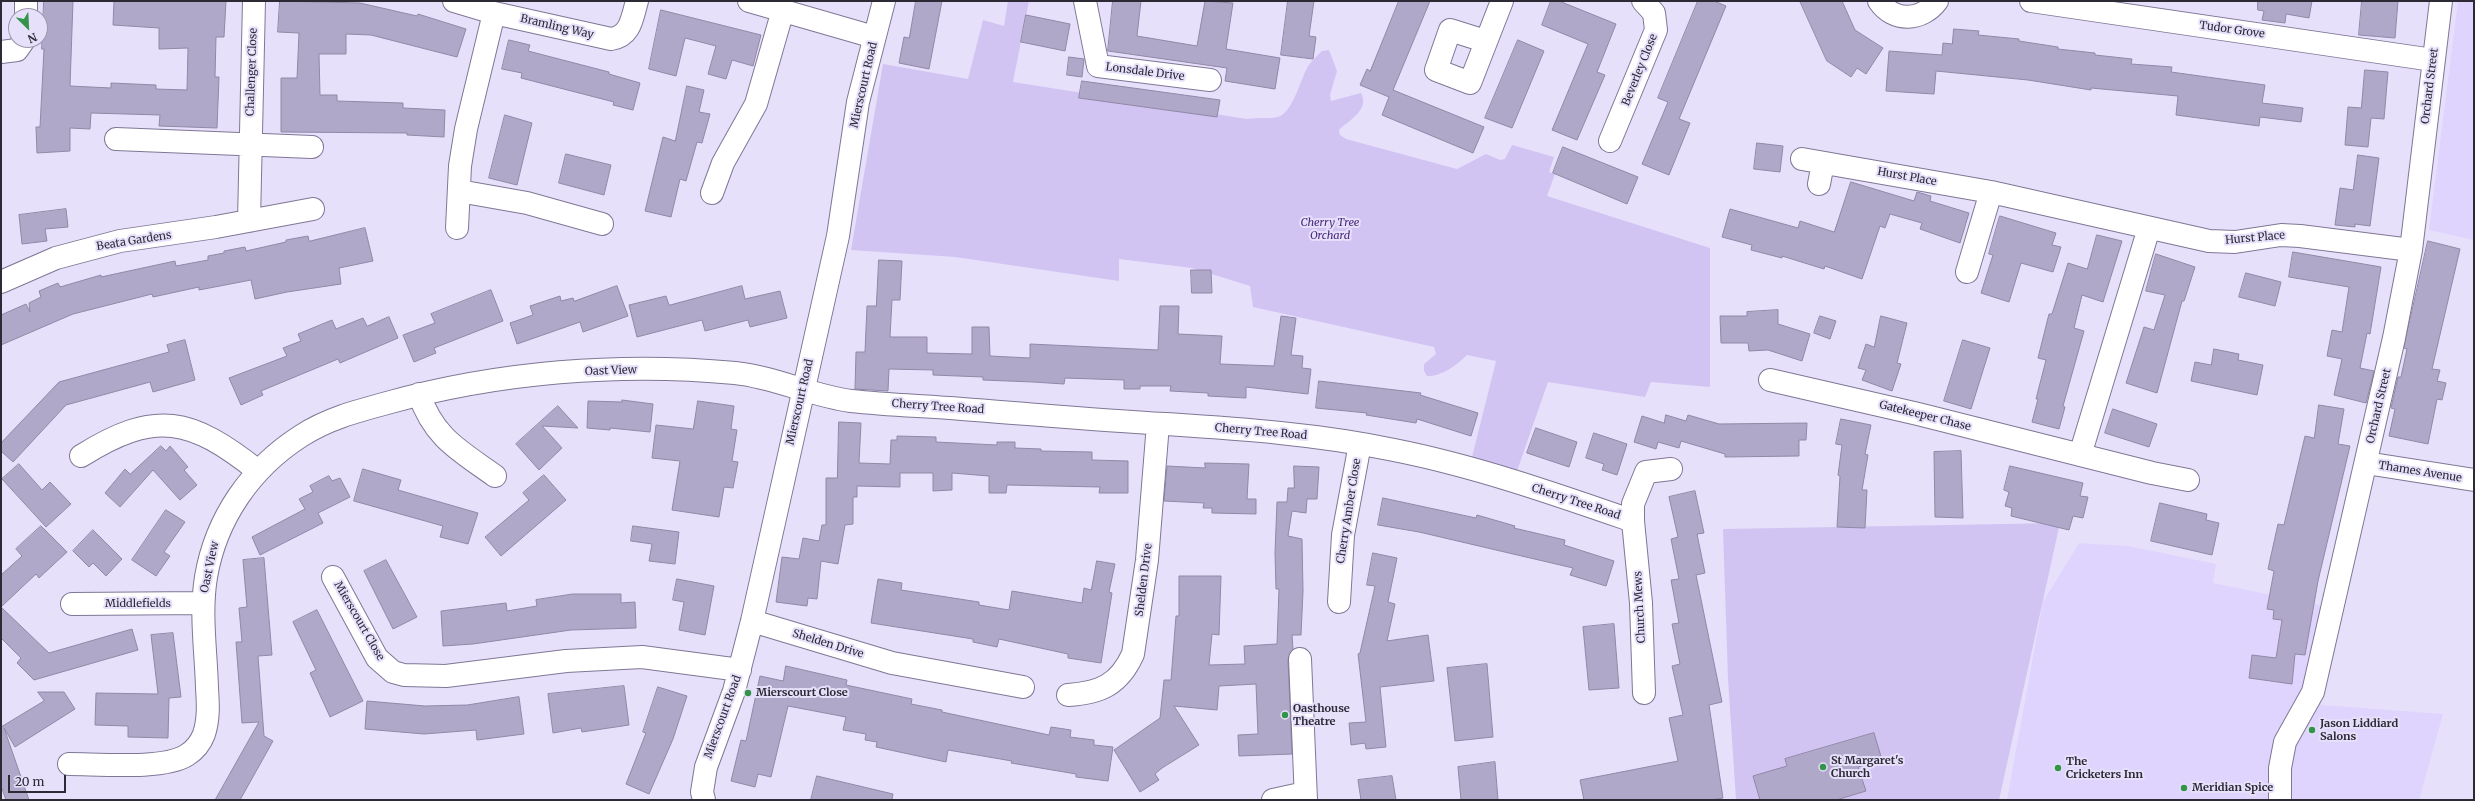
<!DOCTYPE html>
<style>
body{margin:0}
#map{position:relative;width:2475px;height:801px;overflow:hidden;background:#e7e0fb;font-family:Merriweather,serif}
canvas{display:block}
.frame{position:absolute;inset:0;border:2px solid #2d2a36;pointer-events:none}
.north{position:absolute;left:8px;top:8px;width:40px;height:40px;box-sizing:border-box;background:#e7e0fb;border:1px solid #9d97ac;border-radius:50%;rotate:156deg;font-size:11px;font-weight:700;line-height:16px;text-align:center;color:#2d2a36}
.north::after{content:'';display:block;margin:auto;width:14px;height:18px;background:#339449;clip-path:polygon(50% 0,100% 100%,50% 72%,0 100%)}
.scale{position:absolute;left:8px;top:775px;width:58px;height:18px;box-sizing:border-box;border:2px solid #2d2a36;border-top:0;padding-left:5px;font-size:12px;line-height:14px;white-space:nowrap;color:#2d2a36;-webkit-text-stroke:3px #e7e0fb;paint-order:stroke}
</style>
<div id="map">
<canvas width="2475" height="801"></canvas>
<div class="frame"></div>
<div class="north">N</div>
<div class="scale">20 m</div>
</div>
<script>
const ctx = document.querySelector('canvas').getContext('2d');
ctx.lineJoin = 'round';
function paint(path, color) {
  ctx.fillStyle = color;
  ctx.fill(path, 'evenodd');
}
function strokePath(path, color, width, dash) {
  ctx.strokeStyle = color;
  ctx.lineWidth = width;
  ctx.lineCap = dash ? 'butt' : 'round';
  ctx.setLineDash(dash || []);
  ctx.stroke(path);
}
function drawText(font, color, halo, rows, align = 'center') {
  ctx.font = font + ' Merriweather,serif';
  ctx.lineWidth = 4;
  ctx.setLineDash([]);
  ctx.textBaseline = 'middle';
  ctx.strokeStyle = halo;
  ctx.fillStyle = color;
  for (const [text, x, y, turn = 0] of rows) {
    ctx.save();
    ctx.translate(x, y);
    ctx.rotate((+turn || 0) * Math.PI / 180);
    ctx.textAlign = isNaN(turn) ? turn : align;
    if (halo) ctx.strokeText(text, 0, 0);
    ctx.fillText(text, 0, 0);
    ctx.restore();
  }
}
const built = new Path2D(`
 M2458,1H2474V240L2429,230Z
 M2079,543L2128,546L2216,564L2213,583L2325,606L2321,705L2443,714L2419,800H2007L2043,602Z`);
const green = new Path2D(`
 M1008,1H1029L1013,82L1247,119C1256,117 1270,119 1278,117C1292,113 1300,82 1306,70C1310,62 1316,57 1322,51L1329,50L1337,71L1330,95L1331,101L1361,93C1370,110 1349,120 1339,130L1340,135L1346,139L1457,169L1486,154L1500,160L1505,159L1512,145L1554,157L1549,172L1555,174L1547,196L1710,248V387L1651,382L1645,397L1548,382L1517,471L1472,457L1496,361L1467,355C1457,365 1441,377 1427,376L1424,371V364L1436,354L1434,347L1253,307L1250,286L1192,268L1119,259V281L955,257L851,250L883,64L968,79L983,20L1004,26Z
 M2060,523L1999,800H1736L1728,679L1723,529Z`);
const building = new Path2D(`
 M44,1H73L70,86L111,88V83L156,85V89L187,90L188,48L159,49V28L113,25L114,1H226L224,37H216L215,77H219L217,128L159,126L160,115L91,113L90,129L70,128V151L37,153L36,127H40L44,49H42Z
 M280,1L360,3L417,16L418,14L466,29L457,57L371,35L346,34V54H319L320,95H337V101L403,103V108L445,110L444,137L407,135V133L281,132V78H297L299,33L278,32Z
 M916,1H942L929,69L899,63L904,37L909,38Z
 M1113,1H1141L1137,36L1197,46L1205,1L1233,3L1226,49L1280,58L1275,89L1225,81L1227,68L1108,51Z
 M1288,1H1314L1309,36L1316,37L1313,59L1281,55Z
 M1399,1H1430L1393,90L1484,127L1473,153L1382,115L1389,97L1360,85L1367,69L1370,71Z
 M1551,1H1559L1616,24L1597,72L1605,75L1577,140L1552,130L1588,44L1542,25Z
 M1698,1H1714L1726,6L1679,119L1690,123L1669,175L1642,164L1668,102L1658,98Z
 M1800,1H1842L1855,30L1883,48L1866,74L1857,68L1851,77L1827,61Z
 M2258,1H2312L2309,18L2286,14L2285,23L2262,20L2264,11L2258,10Z
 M2362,1H2398L2395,38L2359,35Z
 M661,10L761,35L753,66L732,60L726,79L708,74L716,46L685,38L676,76L649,69Z
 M1026,15L1070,24L1065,51L1021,42Z
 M1954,29L1979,31L1978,35L2019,39V41L2058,47V49L2095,53V55L2132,59L2131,64L2172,67L2171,72L2265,85L2262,103L2303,108L2301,122L2260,117L2259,126L2176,115L2178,96L2091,88V90L2028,80L1936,71L1934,94L1886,91L1889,51L1942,55L1943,43L1952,44Z
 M509,40L530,45L528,51L609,72V74L640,83L633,110L613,105L614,102L521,78L522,73L502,69Z
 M1518,40L1544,51L1512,128L1485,118Z
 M1069,57L1084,59L1082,77L1067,75Z
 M2365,70L2388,72L2384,119L2371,118L2368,147L2345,145L2348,107L2361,108Z
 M1082,81L1220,100L1217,117L1079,98Z
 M687,86L704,90L699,112L710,114L702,143L697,142L686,181L680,179L671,217L645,211L663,137L675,141Z
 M505,115L532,123L517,185L489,178Z
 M1757,143L1783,146L1780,172L1754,169Z
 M1563,147L1638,177L1627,204L1553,173Z
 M566,154L611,165L604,195L559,183Z
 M2358,155L2379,158L2370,226L2355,224V227L2335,225L2340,188L2353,190Z
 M1851,182L1914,201L1917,192L1931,196L1930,201L1969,213L1960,243L1920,229L1922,223L1890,214L1885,228L1880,226L1862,279L1825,266L1824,269L1782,256V258L1751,250L1752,245L1722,237L1730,209L1798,228L1800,221L1834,232Z
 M66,209L68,227L45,229L47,241L22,244L19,215Z
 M2000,216L2056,233L2052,245L2061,247L2053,272L2021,263L2009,302L1981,293L1993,255L1989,254Z
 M365,228L373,261L339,268L341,284L287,292L255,299L251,280L199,290V287L153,297L152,294L73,314L1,345V315L26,304L30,312L29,303L41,297L39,291L58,283L60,287L101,275V277L175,261L176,266L208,260V256L224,253V251L245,247L246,251L286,242V240L308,236L309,241Z
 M2097,235L2122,241L2103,302L2082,295L2074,328L2084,331L2063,406L2065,407L2059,429L2032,422L2038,399H2036L2046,360L2038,358L2049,314H2052L2068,263L2087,269Z
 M2428,241L2460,249L2432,369L2440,370L2437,381L2446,383L2442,400L2437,399L2428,444L2389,436L2395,409L2391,408L2398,377H2401L2407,349L2404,348Z
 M2293,252L2381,267L2370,334L2367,333L2360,368L2374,371L2366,403L2334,395L2342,359L2327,356L2332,330L2342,332L2349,287L2289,277Z
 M2156,254L2195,267L2184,301H2182L2157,393L2126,383L2144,327L2154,330L2165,295L2146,291Z
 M879,260L902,261L900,300H892L890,337H927V353L972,354V327H989L990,356L1030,358V344L1158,350L1160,306H1179L1178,334L1222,336L1220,364L1274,366L1281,316L1296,318L1291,355L1303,356L1302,368L1311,369L1308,394L1246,387V398L1208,396V393L1170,391L1171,386H1140V389H1124V380L1065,378L1064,384L1033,382L983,380V377L933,375V370L889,369L888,391L855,389L856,352H865L867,306H876Z
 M1191,270H1211L1212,293H1192Z
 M2246,273L2281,282L2275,306L2239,297Z
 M617,286L628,316L583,332L580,322L517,344L510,323L533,315L530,306L560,296L561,301L573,298L574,301Z
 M742,286L745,299L780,291L787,318L750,327L748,320L705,331L702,320L637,337L629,305L666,296L669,305Z
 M491,290L503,321L434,348L436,353L414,362L403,335L435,323L431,314Z
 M1778,310V324L1810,334L1802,361L1768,350L1749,351L1748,343H1721L1720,316H1747V312Z
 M1820,316L1836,321L1830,339L1814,333Z
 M1881,316L1907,323L1897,363L1901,364L1892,391L1862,380L1866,370L1858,368L1866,344L1874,347Z
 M389,317L398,338L340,363L338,359L261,391L263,395L241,405L229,378L287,356L283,348L301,341L298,334L332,320L336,329L363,318L367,326Z
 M185,340L195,380L153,392L150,382L66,405L13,462L1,451V443L59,382L169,352L167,345Z
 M1963,340L1990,348L1971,409L1944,401Z
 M2214,349L2239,354L2238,360L2263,365L2257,395L2191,381L2195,362L2211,365Z
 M1319,381L1421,393L1420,395L1478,413L1471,436L1417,419L1416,423L1366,415L1367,413L1316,408Z
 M622,400L653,404L650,432L610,428V430L587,428L588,401L622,402Z
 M698,401L734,406L731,429L737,430L732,461L738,462L733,488L724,487L719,517L672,510L680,461L652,458L656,425L693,429Z
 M2319,405L2344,409L2338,444L2350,446L2318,581L2305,655L2295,654L2292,684L2249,678L2252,655L2276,658L2282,620L2273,619L2274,610L2267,609L2274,571L2268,569L2278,524L2284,525L2305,436L2314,438Z
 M558,406L578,428L542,426L562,448L539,470L516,444Z
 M2113,409L2157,424L2149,447L2105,433Z
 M1666,415L1686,421L1688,415L1719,424L1807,423L1806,440H1799V456L1725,457V454L1681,441L1679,448L1658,442L1656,449L1634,442L1642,416L1664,423Z
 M1841,419L1871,425L1865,454L1868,455L1862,490H1867L1865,528L1837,527L1840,476L1838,475L1842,445L1836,444Z
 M839,422L861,423L859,463L890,464L891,440H897V436L936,437V442L997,445V442H1015V448L1041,449V451L1092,452V460L1128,461V493H1099L1100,487L1007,485L1006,493H989V476L952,473V490L933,491V473H900V487L857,486V497H853V524L845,525L838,564L821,561L817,599L808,598L807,606L776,602L782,557L799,559L803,538L819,541L822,525H826V478H837Z
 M1536,428L1577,442L1569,467L1527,453Z
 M1594,433L1627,444L1617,475L1602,470L1604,464L1586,458Z
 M161,446L166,451L170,446L188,467L184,470L197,485L180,500L153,470L120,507L105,493L125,469L130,474Z
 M1961,451L1963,518L1935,517L1934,452Z
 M1205,463L1249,464L1247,499H1256V514L1212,513V508H1203L1204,503L1164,501L1167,466L1205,468Z
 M19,464L42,490L50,482L71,504L46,527L2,479Z
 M1294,466L1319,467L1317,499H1307L1306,513L1292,511L1288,536L1302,539L1303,591L1301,635H1292L1293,649L1288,660L1292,754L1239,756L1238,735L1258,734L1256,684L1219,686L1217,710L1174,706L1199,745L1162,768L1155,774L1159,780L1140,792L1114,750L1160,718L1164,680H1171L1176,616H1179V576H1221L1219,635L1212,634L1209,665L1245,664L1244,646L1277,644L1279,589H1276L1275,553L1277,502H1287L1288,488H1294Z
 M2010,466L2083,483L2080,496L2088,497L2083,518L2073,516L2069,530L2011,516L2012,508L2005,506L2009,492L2004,490Z
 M363,469L401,480L398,490L478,513L468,544L440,537L443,526L354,501Z
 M544,475L566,500L501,556L485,537L529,500L523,493Z
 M329,476L332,481L340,478L350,497L318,513L323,523L260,555L252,537L305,509L299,499L313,492L310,486Z
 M1695,491L1704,533L1697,534L1705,573L1696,575L1722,702L1709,705L1723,798L1710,800H1584L1580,780L1678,761L1669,718L1683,715L1672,666L1680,664L1672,624L1679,623L1671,580L1679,579L1671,539L1678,537L1669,497Z
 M1383,498L1476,518L1477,515L1515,526L1514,528L1565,540L1564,545L1614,561L1606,586L1570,575L1573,568L1419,532L1378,525Z
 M2160,503L2207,514L2206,520L2219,523L2212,555L2151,541Z
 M166,510L185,522L164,552L170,556L156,576L132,560Z
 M41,526L67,552L39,578L36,574L1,607V575L22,556L16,549Z
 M633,526L679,532L675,564L649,561L652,544L631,541Z
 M93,530L122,559L106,576L93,563L89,567L73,551Z
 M1373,553L1397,558L1388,602L1395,604L1387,641L1428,635L1434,681L1380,687L1386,747L1366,749L1365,743L1351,745L1349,723L1366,722L1358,654L1360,653L1375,586L1367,585Z
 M264,558L272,655L258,656L264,736L273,741L240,800H215L259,722L242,723L236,642H242L239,608L247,607L243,560Z
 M386,560L417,617L393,629L364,571Z
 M1097,561L1115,564L1109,592L1112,593L1101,663L1068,658V654L999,639L997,647L973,642V639L871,623L878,579L902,583L901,590L979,602V605L1009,610L1012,591L1082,603L1084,588L1091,590Z
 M677,579L714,586L705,635L679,630L684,602L673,600Z
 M573,594H621V603L635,602L636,628L571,630L473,644L443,646L441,611L506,603L507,611L537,606L536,600Z
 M1,607L49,653L132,629L138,650L34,680L17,663L21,658L1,638Z
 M317,610L363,701L330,717L310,673L316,670L293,622Z
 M1614,624L1619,688L1589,690L1583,627Z
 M173,633L181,697L169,698L168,738L128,737V726L95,725L96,693L158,694L151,635Z
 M1487,664L1493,737L1455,741L1447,668Z
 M786,666L847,680L846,685L912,699L911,704L942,710V712L1049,735L1051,727L1071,730L1070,737L1094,740V745L1113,747L1108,781L1076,777V774L1011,763L1012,761L948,750L946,762L876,747L877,742L865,740L866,734L843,730L846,717L788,706L771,777L758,774L755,787L731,781L741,740L746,741L760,676L783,681Z
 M624,686L629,725L582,732L581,728L553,733L548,694Z
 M658,687L687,696L673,739L649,794L626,784L646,733L643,732Z
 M38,692H64L75,709L15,747L4,728L29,800H6L1,786V727L44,701Z
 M519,697L524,734L477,740L476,730L424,734L365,729L367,701L425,706L467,705Z
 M1874,733L1882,760L1858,767L1866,791L1836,800H1760L1753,776L1787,766L1785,759Z
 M1495,762L1498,800H1461L1458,767Z
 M817,776L893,794L892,800H811Z
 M1392,776L1396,800H1361L1358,780Z`);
const minor = new Path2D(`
 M454,1L494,13L611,39C631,36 632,18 637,1
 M749,1L874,37
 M1085,1L1098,66L1210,80
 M1879,1C1894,23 1922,21 1937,1
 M2031,1L2433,60
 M26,16V1
 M1485,41L1450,30L1436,70L1470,83L1502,1
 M1,52L17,50L24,40
 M116,139L312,147
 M1610,141L1656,30L1654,13L1643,1
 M1802,159L1991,192L2209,241L2235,242L2281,235L2300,236L2411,250
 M1819,184L1823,163
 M459,191L527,203L602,224
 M712,193L723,163L756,104L783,10
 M249,221L254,1
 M457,228L460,166L466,129L494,13
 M1967,272L1991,192
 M1,282L56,258L120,241L216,227L313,209
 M1770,380L1918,414L2152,473L2188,480
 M419,394C434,438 459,450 495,476
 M2080,455L2149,228
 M81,456C156,409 191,418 258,471
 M2366,463L2474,480
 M1633,521L1641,603L1644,693
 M333,577L377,658L393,672L404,675L446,676L566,661L642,657L740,670
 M1339,602L1343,535L1360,444
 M72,604L203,603
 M752,621L892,663L1023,687
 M1300,659L1306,800
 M1068,695C1100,693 1119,685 1133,654L1147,560L1158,424
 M69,764C98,764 164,770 187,755C195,750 201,742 204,734C209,719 208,703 207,688C206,651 200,614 206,577C216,518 251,468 301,436C327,419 357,411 387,403C498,372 620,362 735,373C775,377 812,396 851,401C888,405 925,406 962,409C1030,414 1097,420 1165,424C1241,429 1318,434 1394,450C1475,466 1555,494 1633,521V504L1646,472L1671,469
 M704,800L702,792L706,767L734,691L752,621L838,236L858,102L884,1
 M1273,800L1305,793
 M2280,800V768L2285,742L2313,692L2394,338L2411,250L2441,1`);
const markers = [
 [748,693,4,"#339449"],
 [1285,715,4,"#339449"],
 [2312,730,4,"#339449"],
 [1823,767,4,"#339449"],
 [2058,768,4,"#339449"],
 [2184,788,4,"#339449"]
];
const streetNames = [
 ["Bramling Way",557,27,13],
 ["Tudor Grove",2232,30,8],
 ["Beverley Close",1640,70,-68],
 ["Challenger Close",252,72,-88],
 ["Lonsdale Drive",1145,72,7],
 ["Mierscourt Road",864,85,-77],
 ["Orchard Street",2430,86,-83],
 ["Hurst Place",1907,177,10],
 ["Hurst Place",2255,238,-5],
 ["Beata Gardens",134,241,-9],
 ["Oast View",611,371,-2],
 ["Mierscourt Road",800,402,-77],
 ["Orchard Street",2379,406,-77],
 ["Cherry Tree Road",938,407,4],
 ["Gatekeeper Chase",1925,416,14],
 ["Cherry Tree Road",1261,432,5],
 ["Thames Avenue",2420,472,9],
 ["Cherry Tree Road",1576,502,18],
 ["Cherry Amber Close",1349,511,-81],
 ["Oast View",210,567,-78],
 ["Shelden Drive",1144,580,-83],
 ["Middlefields",138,604],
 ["Church Mews",1640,607,-93],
 ["Mierscourt Close",359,621,60],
 ["Shelden Drive",828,644,17],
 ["Mierscourt Road",723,717,-70]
];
const parkNames = [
 ["Cherry Tree",1330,223],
 ["Orchard",1330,236]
];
const poiNames = [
 ["Mierscourt Close",756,693],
 ["Oasthouse",1293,709],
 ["Theatre",1293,722],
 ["Jason Liddiard",2320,724],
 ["Salons",2320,737],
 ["St Margaret's",1831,761],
 ["Church",1831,774],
 ["The",2066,762],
 ["Cricketers Inn",2066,775],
 ["Meridian Spice",2192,788]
];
paint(built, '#dfd4fd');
paint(green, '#d1c4f3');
paint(building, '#b0a8c8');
strokePath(building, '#9188a7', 1);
strokePath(minor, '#7f7795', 24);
strokePath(minor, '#fff', 22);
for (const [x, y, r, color] of markers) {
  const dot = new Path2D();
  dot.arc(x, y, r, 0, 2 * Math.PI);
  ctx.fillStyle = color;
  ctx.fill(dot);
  strokePath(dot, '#e7e0fb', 1.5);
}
drawText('11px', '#2d2a36', '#e7e0fb', streetNames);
drawText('italic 11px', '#472579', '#e7e0fb', parkNames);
drawText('bold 11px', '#2d2a36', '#e7e0fb', poiNames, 'left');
</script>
